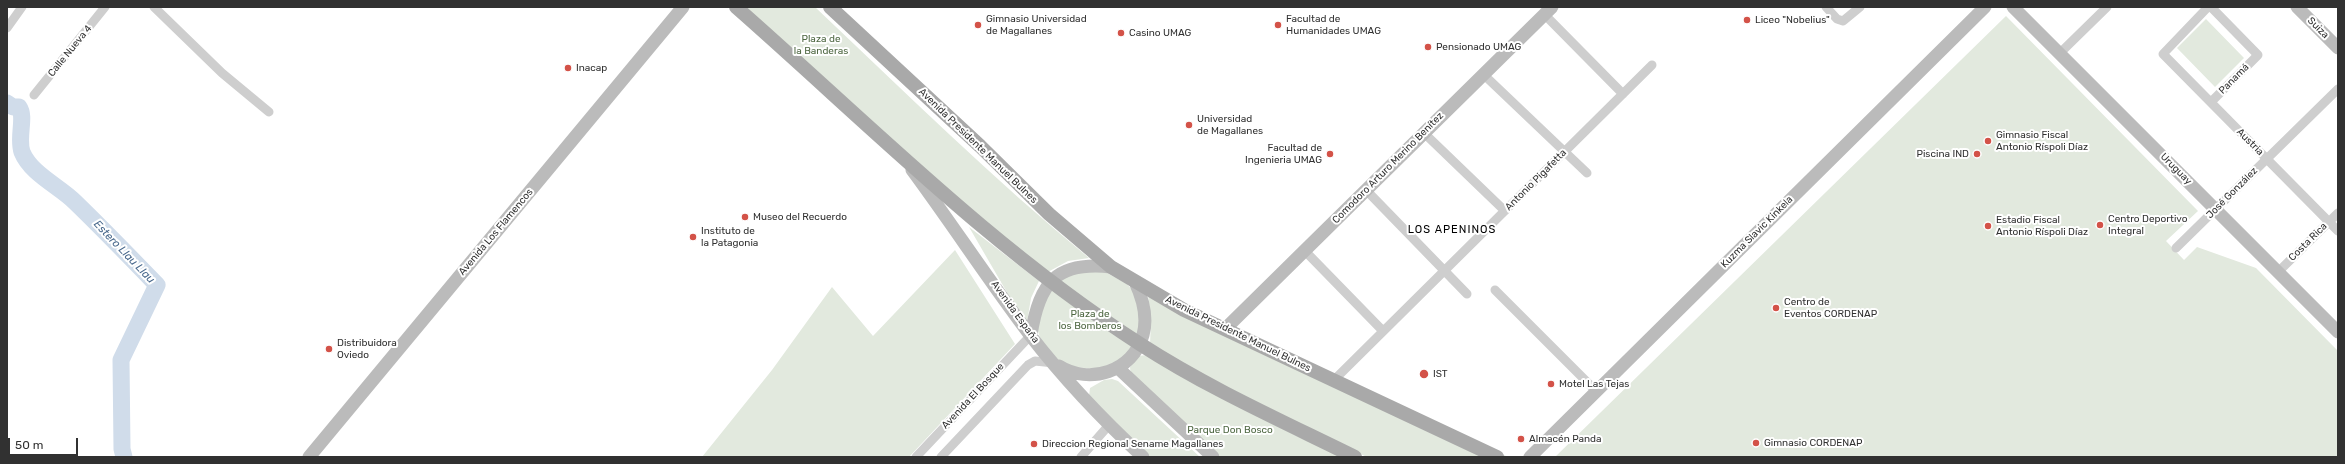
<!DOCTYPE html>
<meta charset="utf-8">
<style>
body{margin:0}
#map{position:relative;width:2345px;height:464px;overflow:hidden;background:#fff;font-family:Rubik,sans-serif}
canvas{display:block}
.frame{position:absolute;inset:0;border:8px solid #313131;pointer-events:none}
.scale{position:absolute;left:8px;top:438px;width:70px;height:18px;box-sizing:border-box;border:2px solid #313131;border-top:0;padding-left:5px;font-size:12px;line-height:14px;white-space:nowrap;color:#313131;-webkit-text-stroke:3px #fff;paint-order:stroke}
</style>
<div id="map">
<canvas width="2345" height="464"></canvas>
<div class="frame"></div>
<div class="scale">50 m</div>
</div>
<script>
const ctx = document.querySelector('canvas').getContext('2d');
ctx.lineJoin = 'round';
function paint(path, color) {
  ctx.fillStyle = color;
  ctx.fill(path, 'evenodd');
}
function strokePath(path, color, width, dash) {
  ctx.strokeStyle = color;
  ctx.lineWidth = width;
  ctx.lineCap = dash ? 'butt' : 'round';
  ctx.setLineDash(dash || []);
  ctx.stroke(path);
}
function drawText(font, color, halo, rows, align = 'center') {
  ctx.font = font + ' Rubik,sans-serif';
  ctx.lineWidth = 4;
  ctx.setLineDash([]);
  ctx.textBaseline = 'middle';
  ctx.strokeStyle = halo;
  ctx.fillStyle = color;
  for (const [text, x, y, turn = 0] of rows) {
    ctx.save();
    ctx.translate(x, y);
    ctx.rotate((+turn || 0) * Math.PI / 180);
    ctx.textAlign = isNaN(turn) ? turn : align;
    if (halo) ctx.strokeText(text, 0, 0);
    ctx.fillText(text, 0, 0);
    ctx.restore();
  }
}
const green = new Path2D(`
 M745,7H815C905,92 993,179 1089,258L1068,261L1046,273L924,173Z
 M2006,16L2198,211L2166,241L2184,260L2197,247L2256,268L2338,351V457H1555Z
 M2206,19L2244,58L2215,87L2177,48Z
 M969,227L1039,281L1031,298L1027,322L1023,320Z
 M955,250L1015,344L909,457H702L772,370L832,287L873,336Z
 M1100,269L1127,284L1134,292L1142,323L1131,352L1106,370L1064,366C1058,359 1048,352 1043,343C1028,319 1047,297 1059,277Z
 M1148,295L1414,412L1508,457H1367L1209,384L1150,344L1151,320Z
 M1147,355L1344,457H1218L1131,377L1130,367L1138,356Z
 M1112,379L1118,381L1200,457H1150L1091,403L1089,396L1090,388L1104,380Z`);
const river = new Path2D(`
 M7,103L13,107H19C26,117 17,137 22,152C31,174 59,186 75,202C103,229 130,257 157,285L121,360L122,449L124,457`);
const street = new Path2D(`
 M154,7L222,73L269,112
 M1826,7L1837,19L1843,21L1860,7
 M2208,7L2163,54L2338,231
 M1544,14L1623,94
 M7,28L22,7
 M2060,53L2107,7
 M1483,74L1587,173
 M34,95L105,7
 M2211,102L2258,55L2211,7
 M1424,133L1505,211
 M1366,190L1467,294
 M2176,248L2338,89
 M1304,250L1383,331
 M2278,272L2338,213
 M1495,290L1596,391
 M1334,380L1652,65
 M916,457L1031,335
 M941,457L1028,365L1035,361L1054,363
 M1081,457L1109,425`);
const secondary = new Path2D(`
 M2013,7L2338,332
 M2297,7L2338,48
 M912,170C952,224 989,281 1030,335C1064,379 1103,420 1143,457
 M1225,329L1552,7
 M1031,335C1039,283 1056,261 1111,267
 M1059,366C1089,385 1133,372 1143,335C1148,317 1143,299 1135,282
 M1118,368L1213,457
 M309,457L683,7
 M1530,457L1985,7`);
const primary = new Path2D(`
 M736,7C868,123 992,249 1140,344C1208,388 1282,421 1355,457
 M830,7L980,146L1049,214L1111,267L1184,310L1497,457`);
const markers = [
 [1747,20,4,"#d35248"],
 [978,25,4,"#d35248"],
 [1278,25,4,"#d35248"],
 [1121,33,4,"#d35248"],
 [1428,47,4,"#d35248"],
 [568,68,4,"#d35248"],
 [1189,125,4,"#d35248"],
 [1988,141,4,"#d35248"],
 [1330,154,4,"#d35248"],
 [1977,154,4,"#d35248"],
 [745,217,4,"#d35248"],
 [2100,225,4,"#d35248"],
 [1988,226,4,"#d35248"],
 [693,237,4,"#d35248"],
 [1776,308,4,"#d35248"],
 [329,349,4,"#d35248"],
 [1424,374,5,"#d35248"],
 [1551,384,4,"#d35248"],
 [1521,439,4,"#d35248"],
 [1756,443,4,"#d35248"],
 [1034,444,4,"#d35248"]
];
const poiNames = [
 ["Gimnasio Universidad",986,19],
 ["de Magallanes",986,31],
 ["Facultad de",1286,19],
 ["Humanidades UMAG",1286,31],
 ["Liceo \"Nobelius\"",1755,20],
 ["Casino UMAG",1129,33],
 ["Pensionado UMAG",1436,47],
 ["Inacap",576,68],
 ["Universidad",1197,119],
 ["de Magallanes",1197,131],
 ["Gimnasio Fiscal",1996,135],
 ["Antonio Ríspoli Díaz",1996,147],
 ["Facultad de",1322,148,"right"],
 ["Ingenieria UMAG",1322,160,"right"],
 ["Piscina IND",1969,154,"right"],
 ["Museo del Recuerdo",753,217],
 ["Centro Deportivo",2108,219],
 ["Integral",2108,231],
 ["Estadio Fiscal",1996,220],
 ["Antonio Ríspoli Díaz",1996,232],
 ["Instituto de",701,231],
 ["la Patagonia",701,243],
 ["Centro de",1784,302],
 ["Eventos CORDENAP",1784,314],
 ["Distribuidora",337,343],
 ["Oviedo",337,355],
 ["IST",1433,374],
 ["Motel Las Tejas",1559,384],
 ["Almacén Panda",1529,439],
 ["Gimnasio CORDENAP",1764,443],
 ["Direccion Regional Sename Magallanes",1042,444]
];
const streetNames = [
 ["Suiza",2318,28,45],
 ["Calle Nueva 4",70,51,-51],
 ["Panamá",2234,79,-45],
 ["Austria",2250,142,45],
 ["Avenida Presidente Manuel Bulnes",978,146,44],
 ["Comodoro Arturo Merino Benítez",1388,168,-45],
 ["Uruguay",2176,169,45],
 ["Antonio Pigafetta",1536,180,-45],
 ["José González",2232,193,-45],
 ["Avenida Los Flamencos",496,232,-50],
 ["Kuzma Slavic Kinkela",1757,232,-45],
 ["Costa Rica",2308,242,-45],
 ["Avenida España",1015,312,54],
 ["Avenida Presidente Manuel Bulnes",1238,334,26],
 ["Avenida El Bosque",973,396,-47]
];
const parkNames = [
 ["Plaza de",821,39],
 ["la Banderas",821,51],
 ["Plaza de",1090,314],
 ["los Bomberos",1090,326],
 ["Parque Don Bosco",1230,430]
];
const neighbourhoodNames = [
 ["LOS APENINOS",1452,230]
];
const waterNames = [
 ["Estero Llau Llau",124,252,46]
];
paint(green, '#e2e9de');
strokePath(river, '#d0dcea', 17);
strokePath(street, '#cecece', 9);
strokePath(secondary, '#bbb', 13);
strokePath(primary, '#a9a9a9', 14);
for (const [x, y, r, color] of markers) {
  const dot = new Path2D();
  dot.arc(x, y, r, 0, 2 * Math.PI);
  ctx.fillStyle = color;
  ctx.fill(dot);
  strokePath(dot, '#fff', 1.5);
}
drawText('10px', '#313131', '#fff', poiNames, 'left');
drawText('10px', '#313131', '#fff', streetNames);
drawText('10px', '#4f6843', '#fff', parkNames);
ctx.letterSpacing = '1px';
drawText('11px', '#000', '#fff', neighbourhoodNames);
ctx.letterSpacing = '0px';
drawText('italic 11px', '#47678b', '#fff', waterNames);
</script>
